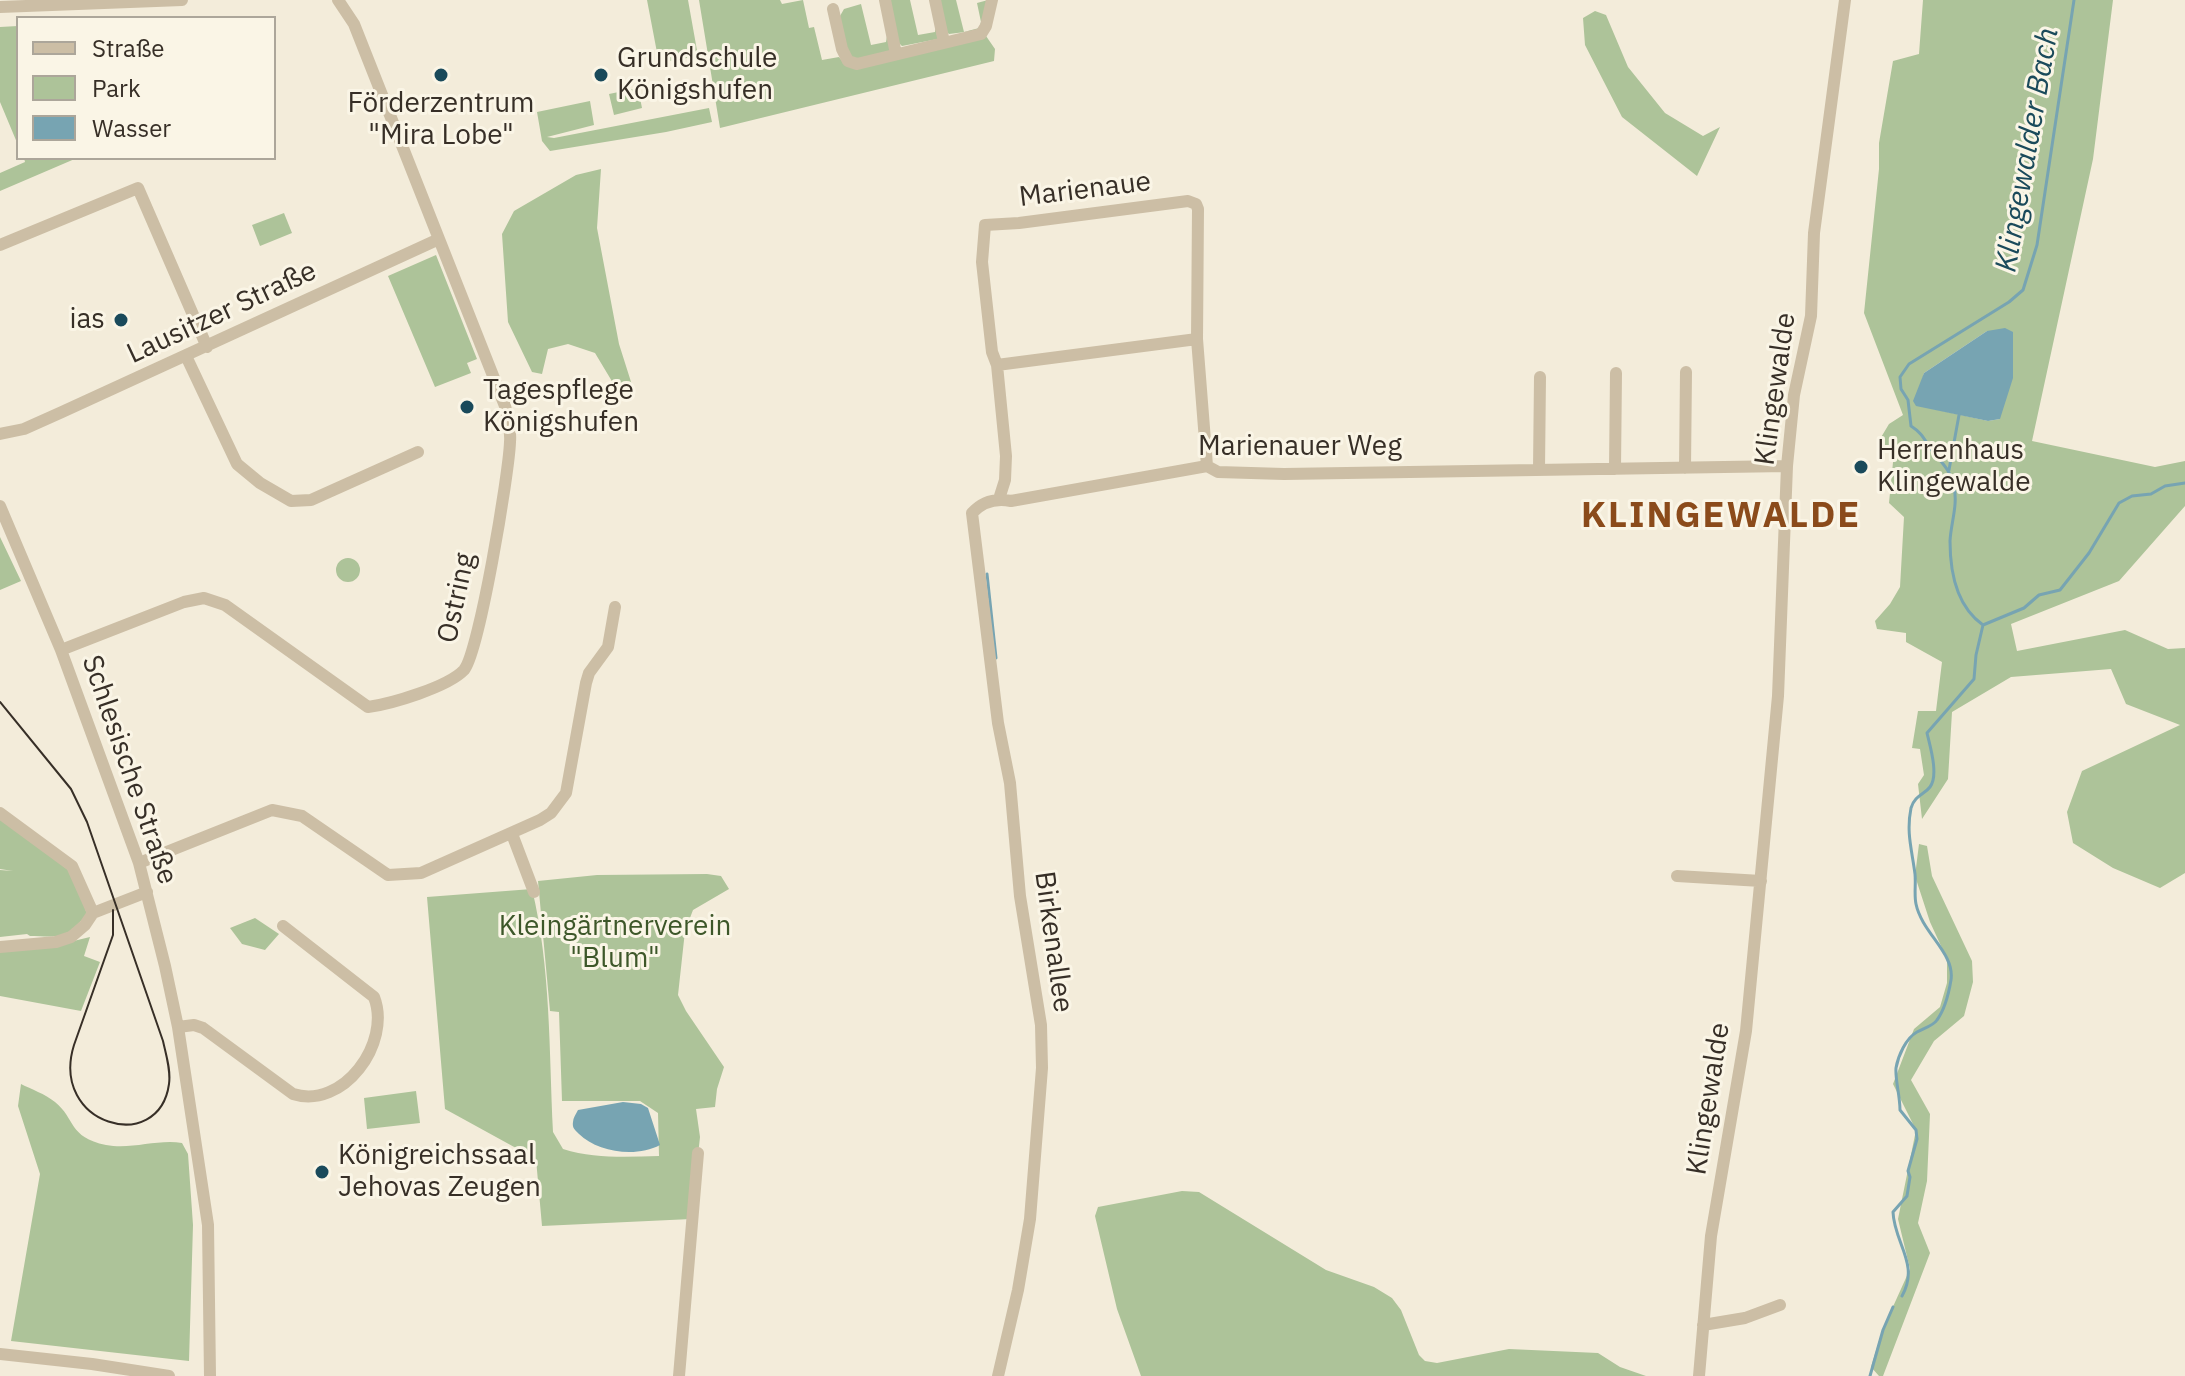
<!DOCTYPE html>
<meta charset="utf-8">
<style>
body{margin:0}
#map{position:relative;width:2185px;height:1376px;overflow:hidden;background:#f3ecda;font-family:"IBM Plex Sans",sans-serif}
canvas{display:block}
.legend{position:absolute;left:16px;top:16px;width:260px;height:144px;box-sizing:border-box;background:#faf5e6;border:2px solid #aca69a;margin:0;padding:10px 14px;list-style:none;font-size:24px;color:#372f27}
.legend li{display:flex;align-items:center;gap:16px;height:40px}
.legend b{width:40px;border:2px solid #aca69a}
</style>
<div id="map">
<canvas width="2185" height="1376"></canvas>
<ul class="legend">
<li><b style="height:10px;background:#ccbea5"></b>Straße</li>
<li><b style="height:22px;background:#adc399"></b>Park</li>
<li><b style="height:22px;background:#77a4b2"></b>Wasser</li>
</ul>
</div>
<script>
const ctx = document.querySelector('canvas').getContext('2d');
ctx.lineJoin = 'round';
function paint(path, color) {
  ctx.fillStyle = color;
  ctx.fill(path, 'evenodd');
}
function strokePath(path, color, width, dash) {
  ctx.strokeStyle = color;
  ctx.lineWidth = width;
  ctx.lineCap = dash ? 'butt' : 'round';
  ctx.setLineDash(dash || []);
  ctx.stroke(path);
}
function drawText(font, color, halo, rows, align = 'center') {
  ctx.font = font + ' "IBM Plex Sans",sans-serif';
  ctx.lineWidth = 6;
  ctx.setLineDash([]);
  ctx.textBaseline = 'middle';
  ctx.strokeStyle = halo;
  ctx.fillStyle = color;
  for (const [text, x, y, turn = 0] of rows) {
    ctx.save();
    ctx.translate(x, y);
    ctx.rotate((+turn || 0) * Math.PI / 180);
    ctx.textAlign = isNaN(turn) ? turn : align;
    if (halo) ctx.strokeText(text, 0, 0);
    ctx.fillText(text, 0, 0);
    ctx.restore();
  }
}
const green = new Path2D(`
 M647,0H688L698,56L659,63Z
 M699,0H780L782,4L803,0L809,28L814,27L822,60L839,57L843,62L986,36L995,49L994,61L720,128Z
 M889,0H910L918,35L935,32V27L938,39L902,46L897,41Z
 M937,0H956L964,32L979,28L981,22L977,3L988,0L981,30L949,34L944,29Z
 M1923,0H2113L2093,159L2032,441L2155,467L2185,461V506L2119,581L2011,624L2017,651L2125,630L2168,649L2185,648V873L2160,888L2113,868L2073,843L2067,812L2082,771L2180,725L2126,704L2111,669L2011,677L1952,712L1948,779L1922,819L1918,784L1924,775L1920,749L1912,748L1918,711H1936L1942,662L1906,642V633L1877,629L1875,621L1890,604L1900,587L1904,517L1889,503L1894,452L1886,448L1880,439L1889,424L1903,415L1864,313L1879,169V143L1893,61L1919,54ZM1987,331L2000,419L1988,421L1916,405L1924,373Z
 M861,4L871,45L886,42L887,36L891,44L889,51L860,61L848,55L840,16L844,9Z
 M1595,11L1606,15L1628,67L1665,113L1703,136L1720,127L1697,176L1622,117L1585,45L1583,18Z
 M18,26V145L0,102V27Z
 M638,88L642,108L614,115L609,94Z
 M590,101L594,125L547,137L554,138L709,108L712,122L666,132L550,151L542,141L537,112Z
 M24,158H77L0,191V173L25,162Z
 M601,169L597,228L619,344L632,385L613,383L595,353L568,344L548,349L542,374L532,372L508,322L502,234L514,211L576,175Z
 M284,213L292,233L260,246L252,225Z
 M436,255L477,359L467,363L471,373L435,387L388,276Z
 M0,537L21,581L0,590Z
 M336 570a12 12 0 1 1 24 0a12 12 0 1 1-24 0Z
 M0,815L73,874L87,914C66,939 62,937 30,936L27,934L0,937V870L13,871L0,869Z
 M1919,844L1927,846L1932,876L1972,961L1973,982L1964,1016L1934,1041L1911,1080L1930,1114L1927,1181L1918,1223L1930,1253L1883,1376H1879L1871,1367L1882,1331L1910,1269L1898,1219L1916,1130L1893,1084L1914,1029L1940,1007L1947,983V959L1930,922L1915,876Z
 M707,874L721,876L729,889L693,910L685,931L678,995L686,1011L724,1067L717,1089L715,1107L696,1109L700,1137L691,1219L542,1226L536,1159L445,1109L427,897L532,889C551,968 549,1051 553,1132L563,1149C595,1159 627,1157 659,1156L658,1113L640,1101H562L559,1012L550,1011L538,881L597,875Z
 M255,918L279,934L265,950L242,944L230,928Z
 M90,937L84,956L100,962L81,1011L0,996V951L53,946Z
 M21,1084C31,1089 45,1094 55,1102C76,1119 68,1137 106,1145C131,1150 157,1139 182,1143L188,1154L193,1225L189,1361L11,1341L40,1174L18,1106Z
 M416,1091L420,1123L367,1129L364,1098Z
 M1182,1191L1199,1192L1326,1270L1374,1287L1392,1298L1401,1310L1419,1355L1425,1361L1437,1363L1509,1349L1598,1353L1620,1367L1646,1376H1141L1117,1309L1095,1216L1098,1207Z`);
const water = new Path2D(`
 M2005,328L2013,332V378L2000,419L1988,421L1916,406L1913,401L1924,373L1987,331Z
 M623,1102L641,1104L648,1108L660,1145C636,1158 597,1152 579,1134C575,1130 572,1128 573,1122C573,1118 576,1114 578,1110Z`);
const stream = new Path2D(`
 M1949,470L1959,415
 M987,574L996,658
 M1983,625L2024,608L2039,595L2060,590L2089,553L2119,503L2132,496L2151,494L2165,486L2185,483
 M1902,1296C1920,1264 1894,1243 1893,1212L1907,1196L1910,1177L1908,1171L1917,1139L1916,1130L1900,1110C1900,1096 1895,1079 1896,1068C1898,1056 1906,1038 1917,1032C1924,1028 1933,1026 1937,1020C1945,1009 1949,992 1951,980C1955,953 1922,933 1916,904C1914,895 1916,884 1915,874C1912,850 1906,833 1911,808C1915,795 1924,795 1930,787C1939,775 1930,746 1927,733L1974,679L1976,655L1983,625C1956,606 1950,573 1950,541C1951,522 1958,506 1954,486C1951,470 1940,461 1931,449C1924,439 1922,433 1911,426L1908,400L1901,389L1900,377L1909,364L2009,302L2023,290L2037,245L2074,0
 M1870,1376L1883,1330L1893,1307`);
const minor = new Path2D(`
 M885,0L896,54
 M935,0L944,42
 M0,7L182,0
 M833,9L842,49L848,61L857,64L981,34L986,26L992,0
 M0,245L138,188L207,347
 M186,356L237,464L260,483L291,501L311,500L418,452
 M997,365L1197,339
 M0,434L24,429L62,412L439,239
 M1685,468L1686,372
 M1539,469L1540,377
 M1615,469L1616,373
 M999,499L1005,480L1006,456L997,365L992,352L982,262L985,225L1019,223L1188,201L1196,204L1198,209L1197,339L1207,466
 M0,506L61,650L139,863L165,966L178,1027L208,1225L210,1376
 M61,650L184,602L204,598L225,605L368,707C391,704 448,687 464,670C479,653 509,473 510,442C511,430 508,418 505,406L354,24L338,0
 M0,813L72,866L93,913
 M512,834L534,892
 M139,863L272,810L302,816L388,875L421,873L540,820L551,813L566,793L586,683L589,673L608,647L615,607
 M1677,876L1761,881
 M0,947L56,942L71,937L85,925L93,913L147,892
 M178,1027L194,1025L203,1028L293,1094C343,1110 392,1043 374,997L283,926
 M1703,1325L1745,1318L1780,1305
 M0,1354L92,1364L169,1376
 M679,1376L698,1153
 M998,1376L1018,1290L1030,1219L1042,1068L1041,1025L1020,896L1010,783L998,723L972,513C983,501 996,498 1011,501L1207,466L1218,472L1284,474L1787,466
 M1699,1376L1711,1236L1746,1031L1778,696L1787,466L1794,395L1811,316L1814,233L1845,0`);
const tram = new Path2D(`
 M0,702L71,789L87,822L163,1041C166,1055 171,1070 169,1084C159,1156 49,1125 74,1045L113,935V910`);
const markers = [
 [441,75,8,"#1a4a5b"],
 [601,75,8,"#1a4a5b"],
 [121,320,8,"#1a4a5b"],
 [467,407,8,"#1a4a5b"],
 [1861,467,8,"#1a4a5b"],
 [322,1172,8,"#1a4a5b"]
];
const poiNames = [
 ["Grundschule",617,59],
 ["Königshufen",617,91],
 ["Förderzentrum",441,104,"center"],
 ["\"Mira Lobe\"",441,136,"center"],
 ["ias",105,320,"right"],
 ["Tagespflege",483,391],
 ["Königshufen",483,423],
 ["Herrenhaus",1877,451],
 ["Klingewalde",1877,483],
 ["Königreichssaal",338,1156],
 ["Jehovas Zeugen",338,1188]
];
const streetNames = [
 ["Marienaue",1085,190,-7],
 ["Lausitzer Straße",222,313,-25],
 ["Klingewalde",1776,389,-82],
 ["Marienauer Weg",1300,447],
 ["Ostring",457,598,-78],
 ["Schlesische Straße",129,770,71],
 ["Birkenallee",1053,942,82],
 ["Klingewalde",1709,1099,-81]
];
const parkNames = [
 ["Kleingärtnerverein",615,927],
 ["\"Blum\"",615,959]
];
const waterNames = [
 ["Klingewalder Bach",2028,150,-80]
];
const districtNames = [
 ["KLINGEWALDE",1721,517]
];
paint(green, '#adc399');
paint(water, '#77a4b2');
strokePath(stream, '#77a4b2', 3);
strokePath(minor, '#ccbea5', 12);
strokePath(tram, '#372f27', 2);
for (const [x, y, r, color] of markers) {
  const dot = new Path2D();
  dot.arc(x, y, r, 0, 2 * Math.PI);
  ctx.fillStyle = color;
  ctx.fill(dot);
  strokePath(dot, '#faf5e6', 3);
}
drawText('28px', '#372f27', '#faf5e6', poiNames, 'left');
drawText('28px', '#372f27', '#faf5e6', streetNames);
drawText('28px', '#3d5729', '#faf5e6', parkNames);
drawText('italic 30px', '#1a4a5b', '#faf5e6', waterNames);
ctx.letterSpacing = '2px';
drawText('bold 36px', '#8b4b1b', '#faf5e6', districtNames);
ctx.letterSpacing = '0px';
</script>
